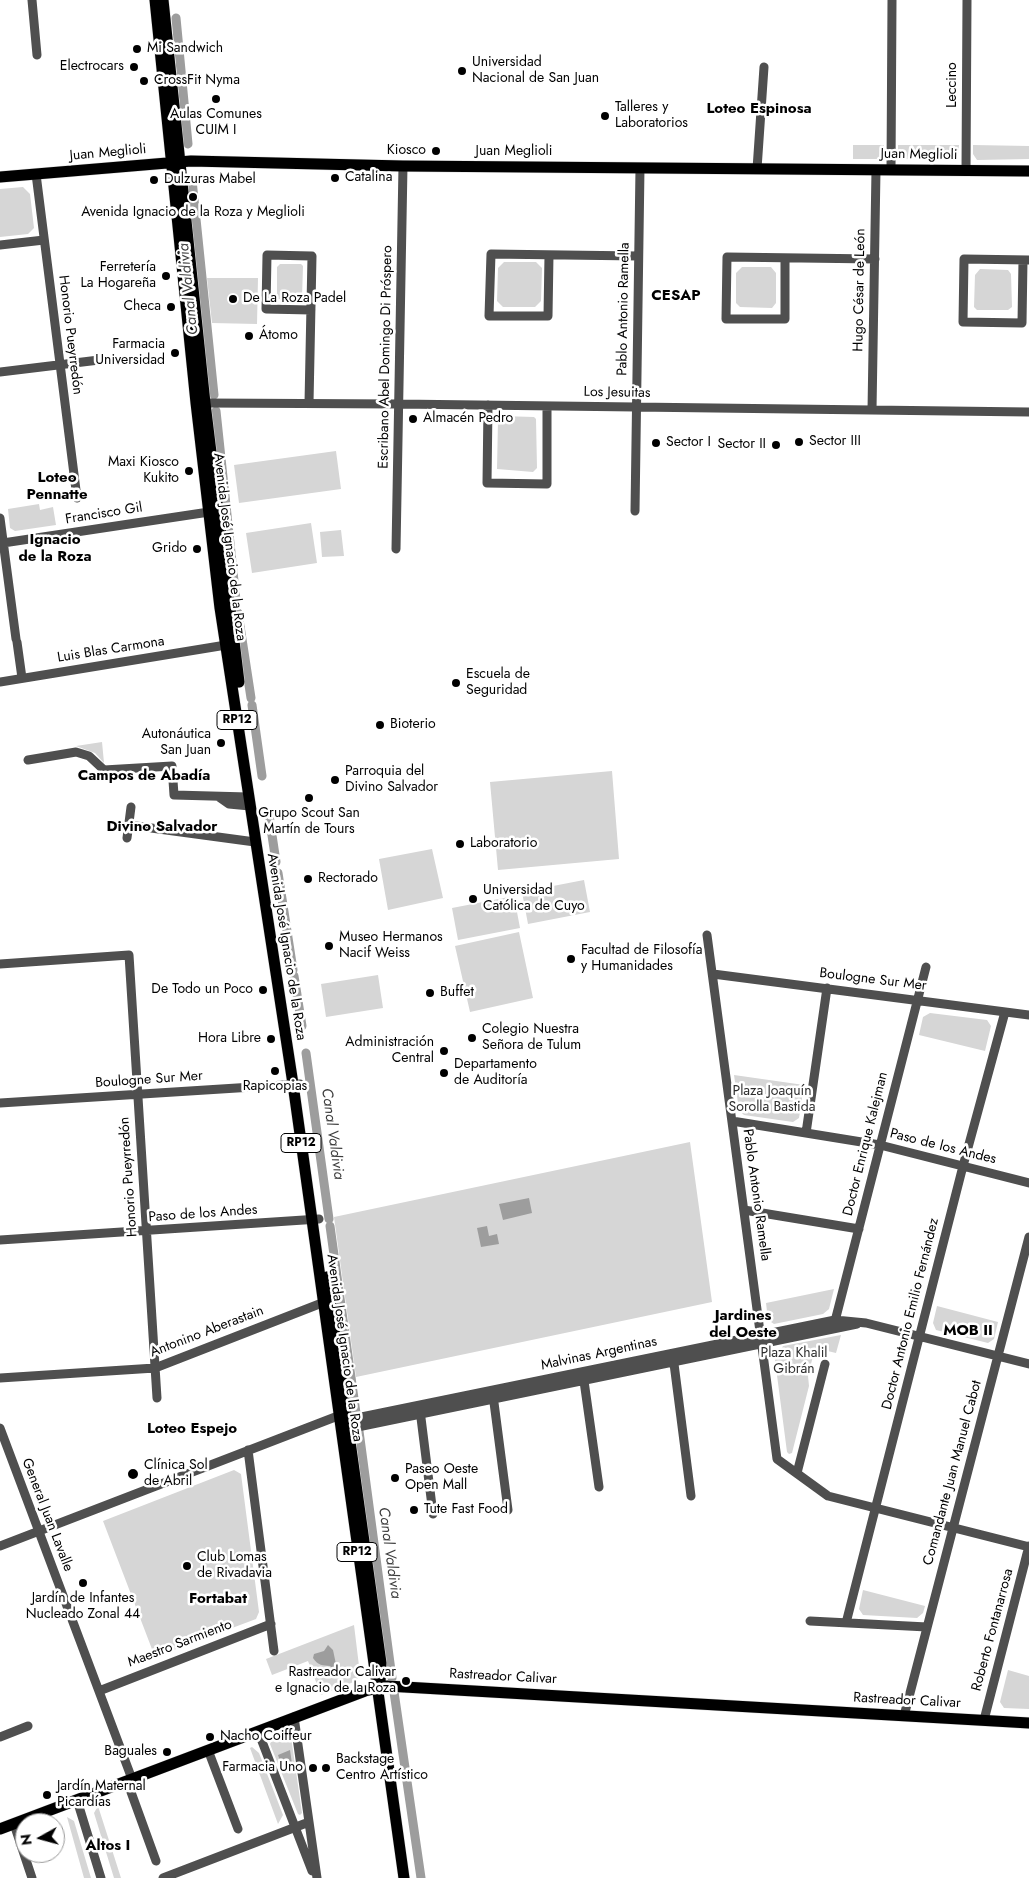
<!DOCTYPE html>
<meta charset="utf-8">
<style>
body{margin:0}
#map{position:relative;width:1029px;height:1878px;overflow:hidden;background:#fff;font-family:Jost,sans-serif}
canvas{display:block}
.north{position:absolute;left:15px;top:1813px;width:50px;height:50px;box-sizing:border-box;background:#fff;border:1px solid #999;border-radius:50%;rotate:263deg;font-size:14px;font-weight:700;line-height:20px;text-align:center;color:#000}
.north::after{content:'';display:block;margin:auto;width:18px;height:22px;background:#000;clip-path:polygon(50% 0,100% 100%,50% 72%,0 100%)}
</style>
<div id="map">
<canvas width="1029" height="1878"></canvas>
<div class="north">N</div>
</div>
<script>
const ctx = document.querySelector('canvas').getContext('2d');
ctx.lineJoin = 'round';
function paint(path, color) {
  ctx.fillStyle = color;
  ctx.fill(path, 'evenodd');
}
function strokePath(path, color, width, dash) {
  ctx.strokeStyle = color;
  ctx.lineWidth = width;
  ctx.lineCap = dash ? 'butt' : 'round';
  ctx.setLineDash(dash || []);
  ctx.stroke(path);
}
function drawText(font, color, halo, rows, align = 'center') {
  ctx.font = font + ' Jost,sans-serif';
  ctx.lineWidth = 5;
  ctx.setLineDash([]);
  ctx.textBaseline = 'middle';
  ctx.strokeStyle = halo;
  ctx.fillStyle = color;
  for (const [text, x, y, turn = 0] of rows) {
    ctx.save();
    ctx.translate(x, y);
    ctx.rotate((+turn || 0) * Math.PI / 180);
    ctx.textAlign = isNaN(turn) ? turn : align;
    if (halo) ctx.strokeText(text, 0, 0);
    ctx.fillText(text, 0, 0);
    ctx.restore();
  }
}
const green = new Path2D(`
 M853,145H884V153L879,159H853Z
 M898,145H959L958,154L952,160L902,159L898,153Z
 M973,145L1029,146V159L977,160L973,154Z
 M23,187L30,194L34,228L28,234L0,237V189Z
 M504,262H536L542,268L541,301L535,307H503L497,301L498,268Z
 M280,264H301L303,266L302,298L300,300L277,299V267Z
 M742,267H771L776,273V303L772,308L740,307L736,303V273Z
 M980,269L1008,270L1011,274L1012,307L1008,310H977L974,307L975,275Z
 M207,278H258L257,324L212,323Z
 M501,416L534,417L536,419L537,468L533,472L497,469L498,420Z
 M336,451L341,489L239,503L234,465Z
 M39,504L40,510L53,507L56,525L15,531L10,528L8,509Z
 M311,523L317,563L252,573L246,533Z
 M341,530L344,556L322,557L320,532Z
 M102,742L104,763L95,753L76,746Z
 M612,771L619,859L498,870L490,782Z
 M432,849L443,898L388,910L379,859Z
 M584,880L590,912L528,924L522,892Z
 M514,896L520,928L458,940L452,908Z
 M519,932L533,998L470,1012L455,946Z
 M378,975L383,1008L326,1017L321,984Z
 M930,1013L987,1020L991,1026L985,1051L919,1035L923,1017Z
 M734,1075L804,1085L799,1118L793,1122L744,1115L739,1110Z
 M690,1142L712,1302L356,1377L334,1217Z
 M834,1289L829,1309L823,1314L774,1324L768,1320L766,1303Z
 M937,1306L998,1322L994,1339L988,1343L936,1330L933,1323Z
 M841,1335L836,1353L815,1348L808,1376L809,1386L792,1453L789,1454L787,1452L775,1360L783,1346Z
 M234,1470L241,1474L259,1612L256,1619L155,1657L103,1521Z
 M863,1590L925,1606L923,1613L917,1618L863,1615L859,1609Z
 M354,1625L360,1674L356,1681L321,1695L308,1661L272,1675L266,1659Z
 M1008,1670L1029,1676V1709L1004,1708L1000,1702Z
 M286,1734L291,1737L302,1813L300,1815L298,1814L270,1744L272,1739Z
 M252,1747L259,1753L283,1815L278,1824L250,1748Z
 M98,1806L121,1878H114L94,1813Z
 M67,1817L74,1821L91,1878H84Z`);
const water = new Path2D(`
 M529,1198L532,1213L503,1220L499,1204Z
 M487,1226L489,1236L497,1234L499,1244L481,1247L477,1228Z
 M328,1645L333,1650L337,1669L335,1671L330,1666C323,1665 318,1666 313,1658L314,1654L324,1651Z
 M290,1750L292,1764L282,1767L278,1755Z`);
const canal = new Path2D(`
 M176,18L188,144
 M192,180L214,395
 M216,411L236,600
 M238,613L251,698
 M252,705L262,776
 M269,815L276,862
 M278,873L293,970
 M294,976L302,1026
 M306,1053L329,1219
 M330,1226L356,1413
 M359,1431L392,1678
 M394,1692L421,1878`);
const minor = new Path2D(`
 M32,0L37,55
 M757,169L764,67
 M891,170L892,0
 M966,171L967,0
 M36,174L77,498
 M0,245L44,240
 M549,255L548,316H489L491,254L638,256
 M785,258V319H726L727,257L875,259
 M1023,260L1022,323L963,322L964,259L1029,260
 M0,372L99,360
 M205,403L399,404L1029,412
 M309,403L312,256L267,255L266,309L311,310
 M488,405L487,483L547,484V406
 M872,410L876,170
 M635,511L640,168
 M0,518L16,639
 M3,543L209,512
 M396,549L403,166
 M17,642L22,678
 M0,682L226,645
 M28,760L76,752L89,756L104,770L172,766L174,795L248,797
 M219,797L229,804L250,806
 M129,825L255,842
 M127,838L131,807
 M707,935L777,1459L828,1496L1029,1547
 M0,964L129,955L157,1398
 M713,974L1029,1015
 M0,1103L300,1084
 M732,1121L880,1145L1029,1183
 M806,1133L827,988
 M744,1210L859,1229
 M0,1240L319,1219
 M834,1325L926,967
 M673,1356L691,1496
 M583,1374L599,1487
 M0,1378L155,1368L327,1301
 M493,1395L508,1510
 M420,1410L433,1514
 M342,1421L835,1320L866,1323L1029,1364
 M0,1428L132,1779
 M343,1430L857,1324
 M248,1450L274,1651
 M797,1473L825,1364
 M0,1546L343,1414
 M810,1621L927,1627
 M846,1623L963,1166L1005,1012
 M99,1691L271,1624
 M904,1716L1029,1237
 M294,1717L317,1878
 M984,1720L1029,1546
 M258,1731L312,1871
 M0,1737L28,1726
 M208,1750L238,1829
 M127,1781L156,1861
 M77,1800L101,1878
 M14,1824L32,1878
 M163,1878L309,1822`);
const major = new Path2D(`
 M155,0L196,403L220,608L293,1084L404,1878
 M163,0L205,403L239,682
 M0,177L191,161L403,166L1029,171
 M327,1277L381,1663L380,1682
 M0,1829L365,1691L387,1686L1029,1723`);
const markers = [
 [137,49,5,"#000"],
 [134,67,5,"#000"],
 [462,71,5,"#000"],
 [144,81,5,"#000"],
 [216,99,5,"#000"],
 [605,116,5,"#000"],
 [436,151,5,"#000"],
 [335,178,5,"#000"],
 [154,180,5,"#000"],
 [193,197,5,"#000"],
 [166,276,5,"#000"],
 [233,299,5,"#000"],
 [171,307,5,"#000"],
 [249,336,5,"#000"],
 [175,353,5,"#000"],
 [413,419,5,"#000"],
 [799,442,5,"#000"],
 [656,443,5,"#000"],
 [776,445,5,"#000"],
 [189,471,5,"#000"],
 [197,549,5,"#000"],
 [456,683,5,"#000"],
 [380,725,5,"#000"],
 [221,743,5,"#000"],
 [335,780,5,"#000"],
 [309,798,5,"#000"],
 [460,844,5,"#000"],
 [308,879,5,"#000"],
 [473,899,5,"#000"],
 [329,946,5,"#000"],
 [571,959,5,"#000"],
 [263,990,5,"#000"],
 [430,993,5,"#000"],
 [472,1038,5,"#000"],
 [271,1039,5,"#000"],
 [444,1051,5,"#000"],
 [275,1071,5,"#000"],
 [444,1073,5,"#000"],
 [133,1474,6,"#000"],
 [395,1478,5,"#000"],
 [414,1510,5,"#000"],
 [187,1566,5,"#000"],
 [83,1583,5,"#000"],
 [406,1681,5,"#000"],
 [210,1737,5,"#000"],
 [167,1752,5,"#000"],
 [313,1768,5,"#000"],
 [326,1768,5,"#000"],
 [47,1795,5,"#000"]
];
const shields = [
 [237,720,40],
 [301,1143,40],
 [357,1552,40]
];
const shieldNames = [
 ["RP12",237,720],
 ["RP12",301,1143],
 ["RP12",357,1552]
];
const poiNames = [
 ["Mi Sandwich",147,49],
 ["Universidad",472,63],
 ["Nacional de San Juan",472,79],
 ["Electrocars",124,67,"right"],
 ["CrossFit Nyma",154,81],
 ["Talleres y",615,108],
 ["Laboratorios",615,124],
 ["Aulas Comunes",216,115,"center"],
 ["CUIM I",216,131,"center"],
 ["Kiosco",426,151,"right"],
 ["Catalina",345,178],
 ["Dulzuras Mabel",164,180],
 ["Avenida Ignacio de la Roza y Meglioli",193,213,"center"],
 ["Ferretería",156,268,"right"],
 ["La Hogareña",156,284,"right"],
 ["De La Roza Padel",243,299],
 ["Checa",161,307,"right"],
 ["Átomo",259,336],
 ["Farmacia",165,345,"right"],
 ["Universidad",165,361,"right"],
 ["Almacén Pedro",423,419],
 ["Sector III",809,442],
 ["Sector I",666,443],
 ["Sector II",766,445,"right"],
 ["Maxi Kiosco",179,463,"right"],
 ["Kukito",179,479,"right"],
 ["Grido",187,549,"right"],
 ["Escuela de",466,675],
 ["Seguridad",466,691],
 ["Bioterio",390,725],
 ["Autonáutica",211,735,"right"],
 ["San Juan",211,751,"right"],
 ["Parroquia del",345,772],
 ["Divino Salvador",345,788],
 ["Grupo Scout San",309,814,"center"],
 ["Martín de Tours",309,830,"center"],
 ["Laboratorio",470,844],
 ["Rectorado",318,879],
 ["Universidad",483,891],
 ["Católica de Cuyo",483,907],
 ["Museo Hermanos",339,938],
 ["Nacif Weiss",339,954],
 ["Facultad de Filosofía",581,951],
 ["y Humanidades",581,967],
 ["De Todo un Poco",253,990,"right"],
 ["Buffet",440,993],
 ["Colegio Nuestra",482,1030],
 ["Señora de Tulum",482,1046],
 ["Hora Libre",261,1039,"right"],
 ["Administración",434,1043,"right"],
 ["Central",434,1059,"right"],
 ["Departamento",454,1065],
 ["de Auditoría",454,1081],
 ["Rapicopias",275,1087,"center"],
 ["Clínica Sol",144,1466],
 ["de Abril",144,1482],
 ["Paseo Oeste",405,1470],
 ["Open Mall",405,1486],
 ["Tute Fast Food",424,1510],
 ["Club Lomas",197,1558],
 ["de Rivadavia",197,1574],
 ["Jardín de Infantes",83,1599,"center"],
 ["Nucleado Zonal 44",83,1615,"center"],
 ["Rastreador Calivar",396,1673,"right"],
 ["e Ignacio de la Roza",396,1689,"right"],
 ["Nacho Coiffeur",220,1737],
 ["Baguales",157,1752,"right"],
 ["Backstage",336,1760],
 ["Centro Artístico",336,1776],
 ["Farmacia Uno",303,1768,"right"],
 ["Jardín Maternal",57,1787],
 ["Picardías",57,1803]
];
const streetNames = [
 ["Leccino",953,85,-90],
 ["Juan Meglioli",514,152],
 ["Juan Meglioli",108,153,-5],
 ["Juan Meglioli",919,155,1],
 ["Hugo César de León",860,290,-89],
 ["Pablo Antonio Ramella",624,309,-89],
 ["Honorio Pueyrredón",70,335,83],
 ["Escribano Abel Domingo Di Próspero",386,357,-89],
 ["Los Jesuitas",617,393,1],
 ["Francisco Gil",104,514,-9],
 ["Avenida José Ignacio de la Roza",229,547,83],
 ["Luis Blas Carmona",111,650,-9],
 ["Avenida José Ignacio de la Roza",286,947,81],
 ["Boulogne Sur Mer",873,980,7],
 ["Boulogne Sur Mer",149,1080,-4],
 ["Doctor Enrique Kalejman",866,1144,-76],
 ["Paso de los Andes",943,1147,14],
 ["Honorio Pueyrredón",129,1177,-94],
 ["Pablo Antonio Ramella",756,1195,82],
 ["Paso de los Andes",203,1214,-4],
 ["Doctor Antonio Emilio Fernández",911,1314,-76],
 ["Antonino Aberastain",207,1332,-21],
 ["Avenida José Ignacio de la Roza",344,1348,82],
 ["Malvinas Argentinas",599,1354,-12],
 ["Comandante Juan Manuel Cabot",953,1473,-75],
 ["General Juan Lavalle",47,1515,69],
 ["Roberto Fontanarrosa",993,1630,-75],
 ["Maestro Sarmiento",180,1644,-21],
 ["Rastreador Calivar",503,1677,3],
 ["Rastreador Calivar",907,1701,3]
];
const parkNames = [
 ["Plaza Joaquín",772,1092],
 ["Sorolla Bastida",772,1108],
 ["Plaza Khalil",794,1354],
 ["Gibrán",794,1370]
];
const neighbourhoodNames = [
 ["Loteo Espinosa",759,109],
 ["CESAP",676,296],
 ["Loteo",57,478],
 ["Pennatte",57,495],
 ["Ignacio",55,540],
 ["de la Roza",55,557],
 ["Campos de Abadía",144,776],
 ["Divino Salvador",162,827],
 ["Jardines",743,1316],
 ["del Oeste",743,1333],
 ["MOB II",968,1331],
 ["Loteo Espejo",192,1429],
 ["Fortabat",218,1599],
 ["Altos I",108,1846]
];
const waterNames = [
 ["Canal Valdivia",189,289,-96],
 ["Canal Valdivia",332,1134,82],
 ["Canal Valdivia",389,1553,82]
];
paint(green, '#d6d6d6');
paint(water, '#9d9d9d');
strokePath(canal, '#9d9d9d', 9);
strokePath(major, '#dbdbdb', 12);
strokePath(minor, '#4f4f4f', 9);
strokePath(major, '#000', 11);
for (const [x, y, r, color] of markers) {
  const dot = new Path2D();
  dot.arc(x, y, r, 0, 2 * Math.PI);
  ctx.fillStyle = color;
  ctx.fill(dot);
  strokePath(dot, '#fff', 2);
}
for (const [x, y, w] of shields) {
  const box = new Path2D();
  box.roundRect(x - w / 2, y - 9.5, w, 19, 4);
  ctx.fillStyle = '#fff';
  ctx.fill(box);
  strokePath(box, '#000', 1);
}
drawText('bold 12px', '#000', null, shieldNames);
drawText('14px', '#000', '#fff', poiNames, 'left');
drawText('14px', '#000', '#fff', streetNames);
drawText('14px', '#2d2d2d', '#fff', parkNames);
drawText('bold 15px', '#000', '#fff', neighbourhoodNames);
drawText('italic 15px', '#3e3e3e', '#fff', waterNames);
</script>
